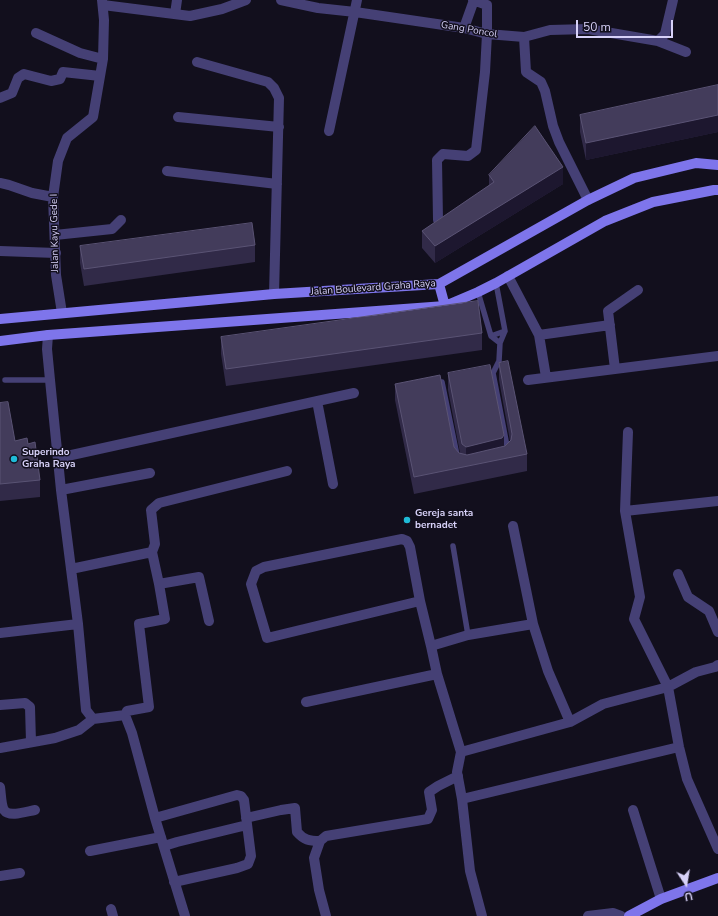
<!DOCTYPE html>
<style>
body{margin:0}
#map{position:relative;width:718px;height:916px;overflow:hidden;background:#120f1d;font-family:"Nunito Sans",sans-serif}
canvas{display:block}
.north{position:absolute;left:666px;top:864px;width:40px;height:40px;-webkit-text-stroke:3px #120f1d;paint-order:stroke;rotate:168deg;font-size:11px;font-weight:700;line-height:16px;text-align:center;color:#d7d1f8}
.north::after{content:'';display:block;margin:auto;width:14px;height:18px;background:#d7d1f8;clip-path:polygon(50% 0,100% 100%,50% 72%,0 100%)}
.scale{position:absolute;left:576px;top:20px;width:97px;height:18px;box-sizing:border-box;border:2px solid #d7d1f8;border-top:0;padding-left:5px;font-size:12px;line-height:14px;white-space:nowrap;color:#d7d1f8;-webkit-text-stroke:3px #120f1d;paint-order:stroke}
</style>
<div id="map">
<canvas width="718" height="916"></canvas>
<div class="north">U</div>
<div class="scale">50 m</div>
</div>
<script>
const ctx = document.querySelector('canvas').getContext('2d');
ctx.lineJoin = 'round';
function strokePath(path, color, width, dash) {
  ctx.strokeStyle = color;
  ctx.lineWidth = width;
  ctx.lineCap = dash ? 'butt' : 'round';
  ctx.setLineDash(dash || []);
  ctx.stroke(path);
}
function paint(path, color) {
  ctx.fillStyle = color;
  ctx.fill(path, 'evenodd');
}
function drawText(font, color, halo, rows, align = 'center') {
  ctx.font = font + ' "Nunito Sans",sans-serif';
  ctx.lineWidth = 3;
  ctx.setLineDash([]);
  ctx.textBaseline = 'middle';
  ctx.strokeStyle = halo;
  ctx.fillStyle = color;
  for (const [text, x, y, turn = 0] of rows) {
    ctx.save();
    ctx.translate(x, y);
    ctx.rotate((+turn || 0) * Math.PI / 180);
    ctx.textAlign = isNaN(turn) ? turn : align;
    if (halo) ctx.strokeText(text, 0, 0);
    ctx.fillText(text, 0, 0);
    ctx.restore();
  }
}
const service = new Path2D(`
 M496,283L505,331L500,343L499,361L493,373L508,451
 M478,292L491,336L500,343
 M491,336L505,331
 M5,380H50
 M442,382L457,455
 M453,546L468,635`);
const minor = new Path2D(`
 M281,0L318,8L355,12L464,28L487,34L524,37L550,30L588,29L658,41L686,52
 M103,5L190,16L222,9L246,0
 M175,14L177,0
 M464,28L474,0
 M36,33L80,53L103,59
 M524,37L526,72L541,82L545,91L553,126L559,142L588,200
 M658,41L665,34L673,0
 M197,62L268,82L274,88L279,98L274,294
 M0,98L12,93L18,78L24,74L51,81L60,79L63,72L100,76
 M178,117L279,127
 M329,131L357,0
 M167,171L277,184
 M0,183L9,185L32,193L53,197
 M438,220L437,160L443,154L468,156L476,150L485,72L487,34V5L473,0
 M55,235L112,229L121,220
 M0,251L56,253
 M508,276L539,335L546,377
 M62,313L56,275L53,197L58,161L67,138L93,117L103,59L104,20L102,0
 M48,335L47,349L50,380L61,490L78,624L86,710L93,719L125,715L132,733L155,818L185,916
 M539,335L610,325
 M615,369L608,311L638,290
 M528,380L718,356
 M317,401L333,484
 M628,432L625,511L640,597L634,619L668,687L679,747L687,779L718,849
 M58,458L354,393
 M61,490L150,473
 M625,511L718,501
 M152,552L159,584L199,577L209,621
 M71,569L152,552L155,544L151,510L159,503L287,471
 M678,574L688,597L709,611L718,632
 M420,601L267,638L251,584L256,571L264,567L402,539L407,541L410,547L420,601L431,646L437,674L461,752L457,772L462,799L470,871L482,916
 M533,624L548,671L570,722
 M0,633L78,624
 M431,646L468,635L533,624L513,526
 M306,702L437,674
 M0,705L25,703L30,707L31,742
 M125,715L127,711L149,707L139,624L165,619L159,584
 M0,748L55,738L79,730L93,719
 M461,752L570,722L603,704L668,687L696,672L715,667L718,665
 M0,787C1,793 1,805 4,810C9,818 28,811 35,810
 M462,799L679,747
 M633,810L661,899
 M155,818L237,795L241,796L244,800L251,856L248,864L237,868L174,882
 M246,818L281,810L295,808L297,832C304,840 309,841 320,841
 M164,846L177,842L247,825
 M90,851L161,837
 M0,876L20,873
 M111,909L113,916
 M326,916L319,890L314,858L320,841L326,836L428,819L432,810L429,792L438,786L458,776`);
const tertiary = new Path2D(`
 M588,916L613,913L621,916`);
const secondary = new Path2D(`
 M439,284L445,306
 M0,319L274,294L439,284L588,200L634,178L696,163L718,165
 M0,341L48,335L445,306L478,292L496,283L605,221L653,202L714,190H718
 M629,916L661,899L718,878`);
const wall = new Path2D(`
 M718,85V132L586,160L580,132V115Z
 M489,175L563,184L435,263L422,248V231L489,186Z
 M255,245V262L84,286L80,263V246Z
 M482,333V350L226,386L221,354V337Z
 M499,363L527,454V471L414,494L395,400V384L459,453H460L448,390V373L504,447L510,441L499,380Z
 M0,403L15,441L28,444L40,480V497L0,501Z`);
const shadedWall = new Path2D(`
 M718,115V132L586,160V143Z
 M563,167V184L435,263V246Z
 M504,435V452L466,464V447Z`);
const building = new Path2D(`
 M718,85V115L586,143L580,115Z
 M535,126L563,167L435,246L422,231L494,182L489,175Z
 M252,223L255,245L84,269L80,246Z
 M478,301L482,333L226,369L221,337Z
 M508,361L527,454L414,477L395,384L440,375L454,447L459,453L467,455L505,446L511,440L512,434L499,363Z
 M490,365L504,435L502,438L466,447L462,444L448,373Z
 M8,402L15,441L27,438L28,444L35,442L40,480L0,484V403Z`);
const markers = [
 [14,459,4,"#1fbbd7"],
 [407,520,4,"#1fbbd7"]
];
const streetNames = [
 ["Gang Poncol",469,30,10],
 ["Jalan Kayu Gede I",55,233,-91],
 ["Jalan Boulevard Graha Raya",373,288,-4]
];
const poiNames = [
 ["Superindo",22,453],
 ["Graha Raya",22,465],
 ["Gereja santa",415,514],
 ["bernadet",415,526]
];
strokePath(service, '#454075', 5.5);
strokePath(minor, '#454075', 10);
strokePath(tertiary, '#454075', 10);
strokePath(secondary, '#7e75eb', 10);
paint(wall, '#312a48');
paint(shadedWall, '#1d172f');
paint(building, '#433c5b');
strokePath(building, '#5a5374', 1);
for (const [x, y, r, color] of markers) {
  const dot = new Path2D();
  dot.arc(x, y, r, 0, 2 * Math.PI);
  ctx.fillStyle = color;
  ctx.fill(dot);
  strokePath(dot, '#120f1d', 1.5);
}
drawText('10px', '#d7d1f8', '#120f1d', streetNames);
drawText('bold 10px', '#d7d1f8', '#120f1d', poiNames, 'left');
</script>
